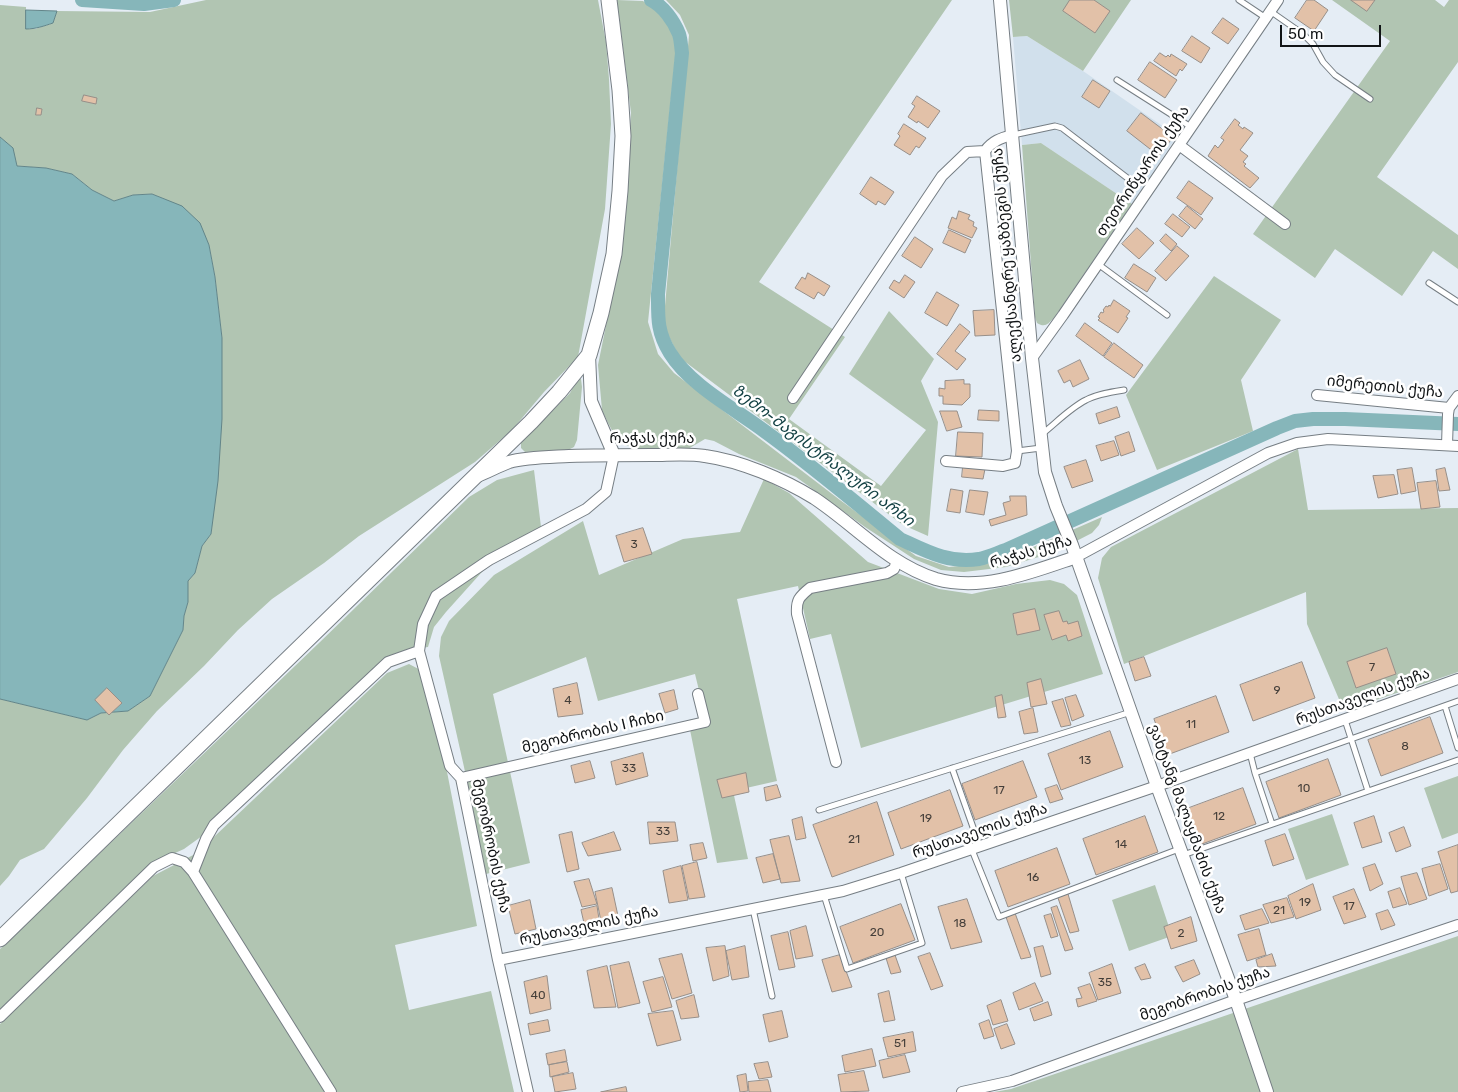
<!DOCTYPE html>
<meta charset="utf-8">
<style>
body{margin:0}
#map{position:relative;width:1458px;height:1092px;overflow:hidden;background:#e5edf5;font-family:Rubik,sans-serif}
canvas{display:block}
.scale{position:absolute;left:1280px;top:25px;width:101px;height:22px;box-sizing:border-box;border:2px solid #111416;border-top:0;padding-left:6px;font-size:15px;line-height:18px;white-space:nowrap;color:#111416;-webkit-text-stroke:4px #fff;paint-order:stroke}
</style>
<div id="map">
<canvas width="1458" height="1092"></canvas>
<div class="scale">50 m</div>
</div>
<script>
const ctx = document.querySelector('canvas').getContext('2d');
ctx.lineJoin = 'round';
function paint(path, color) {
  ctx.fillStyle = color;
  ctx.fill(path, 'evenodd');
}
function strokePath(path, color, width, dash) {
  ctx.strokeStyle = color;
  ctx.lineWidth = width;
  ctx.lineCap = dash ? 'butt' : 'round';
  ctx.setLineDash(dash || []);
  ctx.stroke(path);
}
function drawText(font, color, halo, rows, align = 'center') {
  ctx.font = font + ' Rubik,"Noto Sans Georgian",sans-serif';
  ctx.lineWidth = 5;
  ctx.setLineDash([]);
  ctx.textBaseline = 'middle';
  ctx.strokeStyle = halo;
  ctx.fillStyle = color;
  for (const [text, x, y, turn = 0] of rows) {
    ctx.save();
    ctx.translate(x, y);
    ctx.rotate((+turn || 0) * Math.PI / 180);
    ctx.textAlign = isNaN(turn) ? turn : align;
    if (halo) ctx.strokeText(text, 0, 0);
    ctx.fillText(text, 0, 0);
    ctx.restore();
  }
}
const built = new Path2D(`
 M1027,36L1083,71L1177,136L1132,204L1041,143L1022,145L1013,37Z`);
const green = new Path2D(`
 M206,0H598L606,42L609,79L611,124L605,209L578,357L544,392L512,430L475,462L359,536L324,563L272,599L238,630L204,666L157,711L123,750L87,798L44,849L20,860L9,876L0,886V699L87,720L101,713L128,711L150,696L183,630L184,616L188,602V581L195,573L202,546L211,534L222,338L215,277L209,245L166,200L152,194L133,195L114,201L92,190L72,174L46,168L17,166L12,148L0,137V5L26,7V29H35L53,23L57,11L150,12Z
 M617,0L643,1L658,12L667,21L673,35L676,50L648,322L658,354L674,373L840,500L916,556L949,567L999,562L1102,517L1099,525L1092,533L1055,552L1006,567L964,572L941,570L914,559L865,527L796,477L739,454L714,441L705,439L688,449H638L623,444L615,436L608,423L602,410L598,365L623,241L631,113Z
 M666,0H952L759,282L845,337L789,419L881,486L926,430L849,374L889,311L934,359L921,381L938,422L928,536L903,525L680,358L666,331L664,317L689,35L680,15Z
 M1009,0H1131L1083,71L1027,36L1013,37Z
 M1332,0H1435L1444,7L1449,0H1458V62L1377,177L1458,235V269L1433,251L1402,296L1335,249L1315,278L1253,234L1390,41Z
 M1041,143L1132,204L1054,318C1048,324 1045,328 1037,323L1035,317L1022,145Z
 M1214,276L1281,320L1241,380L1253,431L1157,470L1126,395Z
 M578,378L581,379L582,387L577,440L574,447L568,450L525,452L521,448V443L570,393Z
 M1298,449L1308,510L1458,508V672L1344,711L1307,624L1306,592L1124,664L1098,578L1102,558L1111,547Z
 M534,470L542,535L490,563L446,612L434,627L428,647L406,650L385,660L211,823L202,836L184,849L151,864L0,1011V949L320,642L469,497L497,480Z
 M764,479L789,493L868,562L939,589L972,594L1016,584L1050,580L1064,584L1077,595L1103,674L861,748L831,634L810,639L798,586L737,599L777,781L733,791L748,859L717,863L688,720L706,719L695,674L598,701L586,657L493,694L530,863L486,874L464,767L439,656L441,637L449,621L494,575L583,521L599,575L683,539L740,532Z
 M409,664L428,674L477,926L395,945L409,1010L491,991L514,1092H0V1024L153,876L197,853L387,673Z
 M1458,776V833L1442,839L1424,788Z
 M1332,814L1349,865L1306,880L1288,829Z
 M1155,885L1172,936L1129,951L1112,900Z
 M1458,936V1092H994L1011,1089Z`);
const water = new Path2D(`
 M26,10L57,11L53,23C44,26 36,29 26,29Z
 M0,137L13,148L17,166L46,168L72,174L92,190L114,201L133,195L152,194L182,206L200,223L209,245L215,277L222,338V419L218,481L211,534L202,546L195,573L188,581V602L184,616L183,630L150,696L128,711L101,713L87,720L0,699Z`);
const canal = new Path2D(`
 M82,0L144,4L174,0
 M651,0C663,6 674,21 679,34C681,40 681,47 682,53L658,294C658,318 657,332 670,353C689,384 733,408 763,430C810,464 855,502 900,539C926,551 949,564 979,559C988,557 997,553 1006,550L1277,428L1295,421L1313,419H1345L1458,424`);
const building = new Path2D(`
 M1070,0H1094L1110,11L1095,33L1063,11Z
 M1307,0H1314L1328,10L1314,31L1295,18Z
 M1351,0H1375L1367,11Z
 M1223,18L1239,29L1228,44L1212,33Z
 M1192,36L1210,48L1201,63L1182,51Z
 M1160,53L1166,57L1168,55L1170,57L1171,54L1187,64L1182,71L1180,69L1176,76L1154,61Z
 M1150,62L1177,80L1165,98L1138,80Z
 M1093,80L1110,91L1099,108L1082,97Z
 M84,95L97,98L96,104L82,101Z
 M917,96L940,111L928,128L918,121L917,123L908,117L915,106L912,104Z
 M37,108L42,109L41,115H36Z
 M1141,113L1173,137L1159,156L1127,131Z
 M1235,119L1240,123L1238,125L1243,129L1244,127L1253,133L1240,150L1248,156L1243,162L1246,164L1244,166L1259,178L1250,188L1208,156L1215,145L1218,148L1224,140L1221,138Z
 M904,124L926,138L919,148L916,146L910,155L894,145L900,136L898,134Z
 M871,177L894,192L885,205L878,201L876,205L860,194Z
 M1189,181L1213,198L1201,215L1177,198Z
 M1187,206L1203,219L1195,229L1179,216Z
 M959,211L970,215L968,219L974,222L973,226L977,228L972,238L948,228L952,217L956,219Z
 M1173,214L1190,227L1182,237L1165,224Z
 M1137,228L1154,243L1139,259L1122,244Z
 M949,230L971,240L965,253L943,243Z
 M1166,234L1177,244L1171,251L1160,241Z
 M915,237L933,249L921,268L902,256Z
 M1177,246L1189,256L1166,281L1155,271Z
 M1134,264L1156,278L1147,292L1125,278Z
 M808,273L830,286L824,296L818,292L814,299L795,288L802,277L805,279Z
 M905,275L915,282L904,298L889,288L894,280L899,283Z
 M937,292L959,305L947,326L925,313Z
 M1114,300L1130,311L1126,317L1128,318L1118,333L1098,320L1100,318L1098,317L1101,312L1103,313L1104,311L1103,310L1106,306L1108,307L1109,305L1110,306Z
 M994,310L995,335L975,336L973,311Z
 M1085,323L1112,343L1103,356L1076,336Z
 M960,324L970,332L955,351L966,359L957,370L937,354Z
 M1114,343L1143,365L1134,378L1104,357Z
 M1080,360L1089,379L1073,387L1070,380L1064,383L1058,371Z
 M964,380V384H970V397L962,405L943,404V396H939V388L945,389V381Z
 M1117,407L1120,417L1099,424L1096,414Z
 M979,410L999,411V421L978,420Z
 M940,411H957L962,427L947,431Z
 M958,432L983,433L982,457L956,456Z
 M1129,432L1135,451L1121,456L1115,437Z
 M1114,441L1119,455L1101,461L1096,446Z
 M1086,460L1093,481L1072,488L1064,467Z
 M963,467L985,469L983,479L962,477Z
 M1412,468L1416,491L1401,494L1397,470Z
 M1445,468L1450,490L1439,491L1436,470Z
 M1394,475L1398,494L1378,498L1373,476Z
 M1436,481L1440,507L1421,509L1417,483Z
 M951,489L963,491L960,513L947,511Z
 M970,490L988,492L984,515L966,512Z
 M1010,496H1026L1027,515L991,526L989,520L1006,515L1003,503L1010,501Z
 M643,528L652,554L624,562L616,536Z
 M1035,609L1040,630L1017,635L1013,614Z
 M1059,611L1063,622L1067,621L1068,624L1078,621L1082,636L1068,641L1066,635L1052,640L1044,615Z
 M1387,648L1396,674L1356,688L1347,662Z
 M1144,657L1151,676L1135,681L1129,662Z
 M1302,662L1315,698L1253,721L1240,685Z
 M1041,679L1047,704L1031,707L1027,683Z
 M577,683L583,714L558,717L553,689Z
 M107,688L122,703L109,715L95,700Z
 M674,690L678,709L665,713L659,694Z
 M1002,695L1006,717L998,718L995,697Z
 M1076,695L1084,716L1072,721L1065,698Z
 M1216,696L1229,732L1167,755L1154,719Z
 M1063,699L1071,725L1061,727L1052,702Z
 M1033,708L1038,732L1024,734L1019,712Z
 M1430,717L1443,753L1381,776L1368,740Z
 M1110,731L1123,767L1061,790L1048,754Z
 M643,753L648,776L616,785L611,762Z
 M1328,759L1341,795L1279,818L1266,782Z
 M590,761L595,778L575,783L571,766Z
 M1023,761L1037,797L975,820L962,784Z
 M746,773L749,792L722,798L717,780Z
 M777,785L781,797L766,801L764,788Z
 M1057,785L1063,799L1050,803L1045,789Z
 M1243,788L1256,824L1194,847L1181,811Z
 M950,790L963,826L901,849L888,813Z
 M877,802L894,855L832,877L813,825Z
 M1145,816L1158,852L1096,875L1083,839Z
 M1374,816L1382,842L1362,848L1354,823Z
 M802,817L806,838L796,840L792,820Z
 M648,822H675L678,841L650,844Z
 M1404,827L1411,846L1396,852L1389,833Z
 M572,832L579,869L567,872L559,835Z
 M614,832L621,850L588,856L582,843Z
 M1285,834L1294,859L1273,866L1265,841Z
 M789,836L800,881L781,883L770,840Z
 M703,843L707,858L693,861L690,845Z
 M1458,845V891L1451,893L1438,852Z
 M1057,848L1070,884L1008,907L995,871Z
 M773,854L780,879L763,883L756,858Z
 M697,862L705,897L689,899L682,866Z
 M1375,864L1383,884L1370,891L1363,868Z
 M1440,864L1448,889L1429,896L1422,869Z
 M681,866L688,900L669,903L663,871Z
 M1417,873L1427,899L1409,905L1401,877Z
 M589,879L597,904L582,907L574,882Z
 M1313,884L1321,910L1296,919L1288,896Z
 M612,888L618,916L601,921L595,892Z
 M1400,888L1407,904L1393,908L1388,892Z
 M1354,889L1366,917L1344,924L1333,897Z
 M1068,894L1079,931L1070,933L1058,898Z
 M1287,898L1294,917L1271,923L1263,905Z
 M967,899L982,942L951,949L938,907Z
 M530,900L536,929L515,934L508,906Z
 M901,904L915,940L853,963L840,927Z
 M597,906L599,919L584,923L581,910Z
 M1057,906L1073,949L1065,951L1051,908Z
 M1262,909L1269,923L1245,930L1240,916Z
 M1388,910L1395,925L1381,930L1376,914Z
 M1015,913L1031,957L1021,959L1006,917Z
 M1051,914L1058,936L1051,938L1044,916Z
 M1191,917L1197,941L1171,949L1164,927Z
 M806,926L813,956L796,959L790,931Z
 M1259,929L1266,955L1247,961L1238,935Z
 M788,932L795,967L779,970L771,936Z
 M725,946L729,976L713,981L706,948Z
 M745,946L749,977L732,980L726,951Z
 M1043,946L1051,974L1041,977L1034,948Z
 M930,953L943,986L931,990L918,957Z
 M682,954L692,993L672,999L659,959Z
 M1272,954L1276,966L1258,967L1256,960Z
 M840,955L852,987L832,992L822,960Z
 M895,955L901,972L891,974L886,958Z
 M1194,960L1200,974L1183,982L1175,967Z
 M629,962L640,1003L618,1008L610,966Z
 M1112,964L1121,993L1098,1000L1089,973Z
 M1145,964L1151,978L1141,980L1135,968Z
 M607,966L616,1007L594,1008L587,971Z
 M547,976L551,1009L530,1014L524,982Z
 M663,977L672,1007L652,1012L643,982Z
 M1035,983L1043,1001L1019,1010L1013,993Z
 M1090,984L1097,1001L1078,1007L1076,999L1082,998L1078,988Z
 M889,991L895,1020L884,1022L878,994Z
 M694,995L699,1017L681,1019L676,1001Z
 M1001,1000L1008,1021L993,1025L987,1006Z
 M1048,1002L1052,1015L1034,1021L1030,1009Z
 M673,1011L681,1040L657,1046L648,1014Z
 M782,1011L788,1037L769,1042L763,1015Z
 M548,1020L550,1031L530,1035L528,1024Z
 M989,1020L994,1036L984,1039L979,1024Z
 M1007,1024L1015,1044L1001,1049L994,1029Z
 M913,1032L916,1051L888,1057L883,1038Z
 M872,1049L876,1066L845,1072L842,1056Z
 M565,1050L567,1061L548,1065L546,1054Z
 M905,1055L910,1072L883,1078L879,1061Z
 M567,1062L569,1072L550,1077L549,1065Z
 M768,1062L772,1077L759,1079L754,1064Z
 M864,1071L869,1091L841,1092L838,1075Z
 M573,1073L576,1089L555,1092L552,1077Z
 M746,1074L748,1091L740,1092L737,1076Z
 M768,1080L771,1092H749L748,1082Z
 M626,1087L627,1092H601Z`);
const service = new Path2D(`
 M1239,0L1266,18
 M1270,11L1303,34L1313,44L1323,62L1335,75L1370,99
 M1117,80L1191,127
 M1013,135L1055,126L1062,128L1130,180
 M1098,264L1167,315
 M1429,283L1458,302
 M1042,434C1056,423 1070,408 1086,400C1097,394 1111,392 1124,390
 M1017,451L1041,448
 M1445,706L1458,748
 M1345,720L1368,791
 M1250,753L1255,773
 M952,768L980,847
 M819,810L1131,712
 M1272,824L1255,773L1458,701
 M972,850L999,917L1179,849
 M1183,855L1458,760
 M824,895L847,969L922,943L901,873
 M753,909L772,996`);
const minor = new Path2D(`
 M1179,145L1285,224
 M1032,358L1063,315L1278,0
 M1317,395L1449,408
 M793,398L942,176L967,152L985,151
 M1447,445L1448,414L1449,408L1458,396
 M946,461L1003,466L1015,463L1017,451L985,151C992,141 1001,138 1012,135
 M1076,557L1268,453L1297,443L1328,439L1458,446
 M836,762L797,614C796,600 799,597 810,588L887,573L894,569L897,561
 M461,778L705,722L698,694
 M193,872L331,1092
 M498,960L843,891L901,873L1157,786L1458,679
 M0,1017L154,867L172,858L184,862L193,872L206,839L214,825L388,662L419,651
 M528,1092L498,960L461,778L450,766L419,651L423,624L436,596L489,560L586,509L606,492L614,455
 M962,1092L1012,1081L1236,1000L1458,925`);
const tertiary = new Path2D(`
 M1000,0L1032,358L1045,472L1056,506L1072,545L1157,786L1236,1000L1267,1092
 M589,355L591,401L614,455
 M477,476C488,472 498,466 509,462C526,457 551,457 569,456C597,455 624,455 652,455C669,455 688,453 705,456C741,461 783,479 814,498C855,525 888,564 936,579C983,592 1032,572 1076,557`);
const secondary = new Path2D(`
 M0,939L531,422L559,392L589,355L601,313L614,254L620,191L623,136L620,90L609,0`);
const numberNames = [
 ["3",634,545],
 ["7",1372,668],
 ["9",1277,691],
 ["4",568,701],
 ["11",1191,725],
 ["8",1405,747],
 ["13",1085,761],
 ["33",629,769],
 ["10",1304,789],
 ["17",999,791],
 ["12",1219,817],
 ["19",926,819],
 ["33",663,832],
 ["21",854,840],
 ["14",1121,845],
 ["16",1033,878],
 ["19",1305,903],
 ["17",1349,907],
 ["21",1279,911],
 ["18",960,924],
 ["20",877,933],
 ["2",1181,934],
 ["35",1105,983],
 ["40",538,996],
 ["51",900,1044]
];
const streetNames = [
 ["თეთრიწყაროს ქუჩა",1143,171,-56],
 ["ალექსანდრე ყაზბეგის ქუჩა",1007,255,-95],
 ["იმერეთის ქუჩა",1385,387,6],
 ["რაჭას ქუჩა",652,439],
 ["რაჭას ქუჩა",1031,552,-16],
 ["რუსთაველის ქუჩა",1363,697,-20],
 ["მეგობრობის I ჩიხი",593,732,-13],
 ["ვახტანგ მალაყმაძის ქუჩა",1187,819,70],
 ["რუსთაველის ქუჩა",980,831,-19],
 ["მეგობრობის ქუჩა",491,846,78],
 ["რუსთაველის ქუჩა",589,926,-12],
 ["მეგობრობის ქუჩა",1205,994,-19]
];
const waterNames = [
 ["ზემო-მაგისტრალური არხი",823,456,37]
];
paint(built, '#d1e0ec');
paint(green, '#b1c5b2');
paint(water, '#86b6ba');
strokePath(water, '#638589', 1);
strokePath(canal, '#86b6ba', 14);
paint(building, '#e2c1a8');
strokePath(building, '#978f89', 1);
strokePath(service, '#767e84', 7);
strokePath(minor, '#767e84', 12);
strokePath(tertiary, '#767e84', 14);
strokePath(secondary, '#767e84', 17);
strokePath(service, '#fff', 5);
strokePath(minor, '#fff', 10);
strokePath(tertiary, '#fff', 12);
strokePath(secondary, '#fff', 15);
drawText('12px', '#453f3a', null, numberNames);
drawText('15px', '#111416', '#fff', streetNames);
drawText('italic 16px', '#113f42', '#fff', waterNames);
</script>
